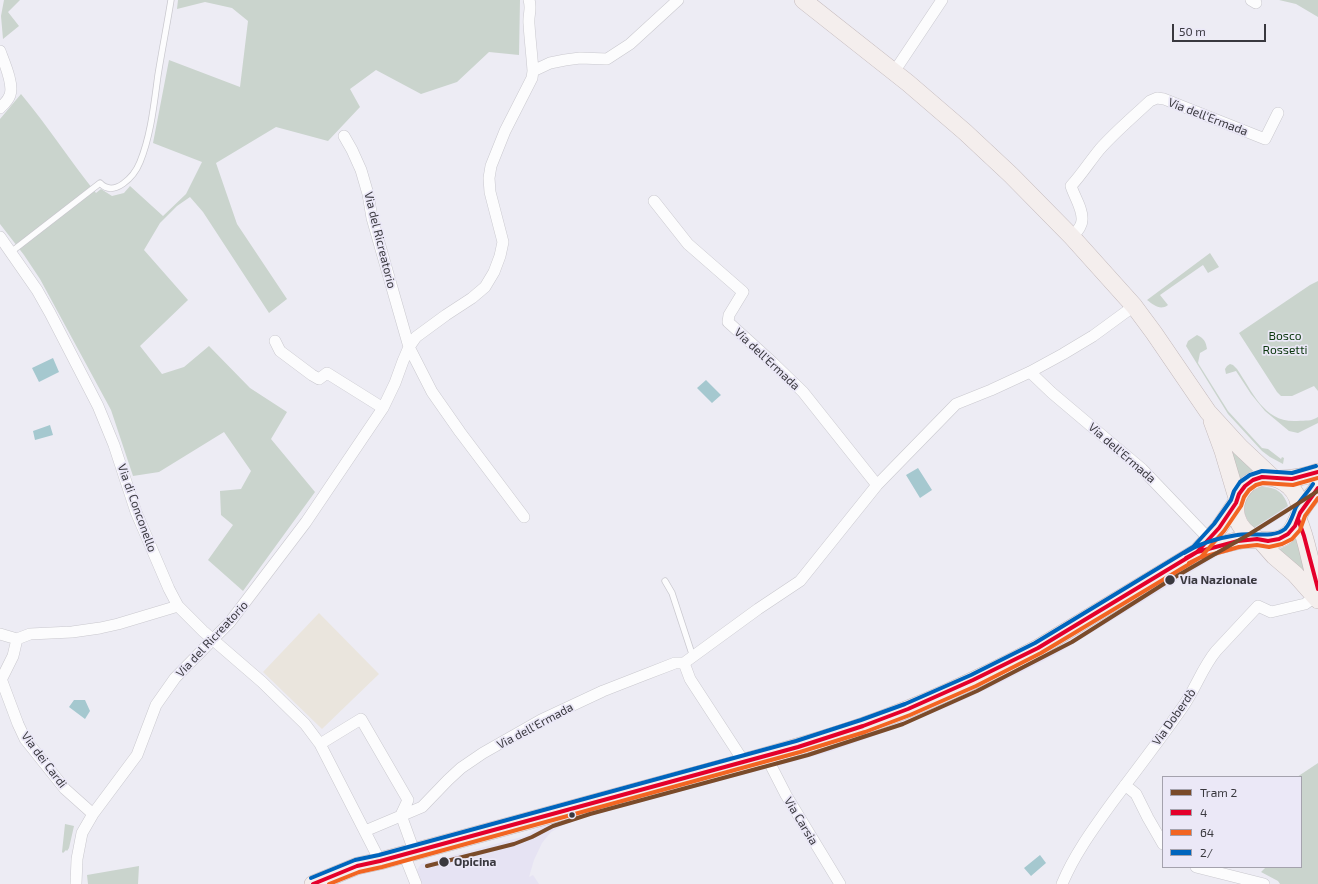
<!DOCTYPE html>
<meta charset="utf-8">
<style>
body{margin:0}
#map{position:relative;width:1318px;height:884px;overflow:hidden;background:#edecf4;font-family:"Exo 2",sans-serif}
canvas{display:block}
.legend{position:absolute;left:1162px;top:776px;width:140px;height:92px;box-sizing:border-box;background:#ebe8f7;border:1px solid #a4a2ad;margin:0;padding:5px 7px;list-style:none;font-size:12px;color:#39383e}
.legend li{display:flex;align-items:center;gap:8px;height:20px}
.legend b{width:20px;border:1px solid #a4a2ad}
.scale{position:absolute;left:1172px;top:24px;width:94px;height:18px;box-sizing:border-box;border:2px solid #39383e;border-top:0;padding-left:5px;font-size:12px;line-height:14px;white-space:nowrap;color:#39383e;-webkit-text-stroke:3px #ebe8f7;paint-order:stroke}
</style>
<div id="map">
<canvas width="1318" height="884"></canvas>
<ul class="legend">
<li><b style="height:5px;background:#7a4b2a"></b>Tram 2</li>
<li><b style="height:5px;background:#e4002b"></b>4</li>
<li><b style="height:5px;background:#f26522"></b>64</li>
<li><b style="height:5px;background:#0065bd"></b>2/</li>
</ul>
<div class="scale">50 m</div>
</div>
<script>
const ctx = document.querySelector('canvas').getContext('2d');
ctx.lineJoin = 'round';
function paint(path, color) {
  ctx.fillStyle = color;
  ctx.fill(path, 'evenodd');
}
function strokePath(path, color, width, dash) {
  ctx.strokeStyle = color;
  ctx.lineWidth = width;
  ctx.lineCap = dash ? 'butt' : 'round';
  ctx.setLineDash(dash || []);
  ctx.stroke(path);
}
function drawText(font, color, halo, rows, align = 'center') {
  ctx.font = font + ' "Exo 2",sans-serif';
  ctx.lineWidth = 3.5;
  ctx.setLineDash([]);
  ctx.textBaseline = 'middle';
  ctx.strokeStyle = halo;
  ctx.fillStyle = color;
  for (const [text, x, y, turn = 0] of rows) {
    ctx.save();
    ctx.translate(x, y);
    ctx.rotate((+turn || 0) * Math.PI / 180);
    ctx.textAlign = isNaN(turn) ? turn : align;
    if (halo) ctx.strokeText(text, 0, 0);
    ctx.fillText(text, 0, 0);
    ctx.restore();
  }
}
const built = new Path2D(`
 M1288,506V513L1260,531L1254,528Z
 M1224,552L1055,655L994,686L950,706L885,732L829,752L777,766L774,759L882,725L1190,562Z
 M762,762L765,769L597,814L565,824L551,832L542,843L534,860L529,877L533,875L539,884H422L417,870L421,864L525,836L546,823Z`);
const education = new Path2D(`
 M319,613L379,674L322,729L263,672Z`);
const green = new Path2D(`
 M4,0H20L8,12L19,26L3,39L1,16Z
 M178,0H520L519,55L489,52L457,82L421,94L376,70L350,89L360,107L328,141L276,127L216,163L237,224L287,299L269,313L203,212L190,197L177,206L160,223L144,250L188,300L140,346L162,374L184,367L209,346L250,388L287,412L271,439L315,492L243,591L208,560L233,525L221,515L220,491L241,489L251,471L224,432L159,472L133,476L111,410L40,279L24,255L0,224V119L21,94C48,126 70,161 96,193L101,189L112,196L124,193L130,186L163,216L186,194L202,162L153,143L169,60L240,87L248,21L232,8L205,2L177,9Z
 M1279,0H1318V17L1296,4Z
 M1210,253L1219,267L1208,273L1203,265L1160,295L1168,305C1160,311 1154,305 1147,300Z
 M1318,281V391L1314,386L1292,396H1281L1277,392L1239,333L1310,285Z
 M1197,335C1204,338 1206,342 1207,349L1200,353L1198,363L1228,411L1262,448L1268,449L1281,459L1282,457L1284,458L1283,464L1270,457L1262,451L1228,414L1186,346L1188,341Z
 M1230,364L1233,365L1237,369C1253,392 1264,423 1297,421C1307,420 1310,422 1318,417V423L1298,433L1289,431L1265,411L1251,394L1236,371L1226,374L1225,369L1227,366Z
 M1225,439L1260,472L1239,485Z
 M1260,487C1275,486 1284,492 1288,506L1254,528C1239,513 1241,496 1260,487Z
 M1299,536L1311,582L1275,551L1288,545Z
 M1318,763V884H1280L1278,881L1261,872L1266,867H1301V777H1297Z
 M65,824L74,826L69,848L67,851L66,850L63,853L62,852Z
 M139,866L138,884H88L87,875Z`);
const water = new Path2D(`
 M53,358L59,372L39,382L32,368Z
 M706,380L721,395L712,403L697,388Z
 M50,425L53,435L35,440L33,431Z
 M918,468L932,490L920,498L906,475Z
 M74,700H85L90,711L85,719L69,707Z
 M1040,855L1046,863L1031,876L1024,868Z`);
const service = new Path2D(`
 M11,252L100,183C114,198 134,177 140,162C151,135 154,104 158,75C162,50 167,25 171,0
 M665,581L672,593L693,657`);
const minor = new Path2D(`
 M1251,0L1256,3
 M0,51C4,62 14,84 10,95C8,101 4,104 0,108
 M533,71L550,63L565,60L580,58L607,59L630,44L678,0
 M894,72L942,0
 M344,136L352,150L361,170L368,194L372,218L409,347L432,392L460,432L524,517
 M654,201L688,244L743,292L729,315L728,322L772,362L803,392L877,485
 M0,237L37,290L50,313L98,406L114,445L136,512L169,589L178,606L203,631L262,682L305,724L320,744L380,861
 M1072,237C1076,232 1082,227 1082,220C1083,209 1074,196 1071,186C1082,174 1090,161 1100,149C1115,132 1133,117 1150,101L1157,98L1164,99L1265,139L1278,113
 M275,341L280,351L312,375L319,379L327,373L383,408
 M1030,372L1052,393L1142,469L1209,539
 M0,634L17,639
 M17,639L30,634L72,632L100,628L118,624L178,606
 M0,676L18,724L25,739L65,789L93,814
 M0,682L13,656L17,639
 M320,744L361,719L408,800L401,815L414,851
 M766,756L786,795L840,884
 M744,762L690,679L684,663L758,609L800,581L877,485L956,404L991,390L1030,372L1063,354L1093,336L1134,306
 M1125,785L1136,794L1148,818L1163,844
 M365,831L422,807L448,780L461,768L483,753L541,720L603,691L644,675L675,663H684
 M404,854L416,884
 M1196,867L1264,884
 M76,884L77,859L82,833L93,814L137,755L156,705L175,678L230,622L306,522L383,408L395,383L403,361L409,347L416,337L446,315L472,298L485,287L494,272L500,256L503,242L490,192L489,178L491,166L505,131L532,78L533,71C532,56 530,40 529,24C528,15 532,9 529,0
 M1062,884C1074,855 1093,829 1111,804C1135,772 1159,741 1182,708C1195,690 1202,668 1216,651L1258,606L1271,612L1305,604L1315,597`);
const primary = new Path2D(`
 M803,0L908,83L965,132L1011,175L1072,237L1134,306L1154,333L1208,412L1240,447L1272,477
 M1212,421L1223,451L1237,498
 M1279,479C1293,479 1305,477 1318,472
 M1298,519C1308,541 1310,566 1318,589
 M1257,539C1210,517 1250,454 1289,486C1297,493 1300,502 1300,513
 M1260,540L1274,556L1295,574L1318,600
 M1197,552C1212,548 1227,542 1242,540C1258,538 1277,546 1290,532C1295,526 1296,521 1300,513C1304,504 1312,496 1318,488
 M313,884L357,866L380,861C483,832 586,806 689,777C747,761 806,746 863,726C923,705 981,678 1038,648L1197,552L1219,528L1236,503`);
const bus1 = new Path2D(`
 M1298,519L1304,536L1318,589
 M1186,558L1197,552L1238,541L1257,539L1268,541L1279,539L1288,534L1295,526L1300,513L1318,488
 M313,884L357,866L380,861L798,747L863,726L908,709L973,680L1038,648L1197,552L1219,528L1236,503L1239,494L1245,486L1253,480L1262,477L1292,479L1318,472`);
const bus2 = new Path2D(`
 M1189,563L1199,558L1239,547L1257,545L1269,547L1282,544L1292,539L1300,530L1305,516L1318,498
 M329,884L359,872L382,867L800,752L865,732L910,715L976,686L1041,653L1201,557L1224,531L1241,506L1244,497L1249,490L1256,485L1263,483L1293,485L1318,478`);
const bus3 = new Path2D(`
 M1184,553C1200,543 1218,538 1237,535C1252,532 1272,539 1285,529C1291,523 1293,514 1296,507C1301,499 1308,492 1313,484
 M311,878L355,860L379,855L796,741L861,720L905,704L971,675L1035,643L1193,547L1214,524L1231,500L1234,491L1240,482L1250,475L1262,471L1292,473L1316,466`);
const tram1 = new Path2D(`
 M427,866L514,844L532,837L553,826L590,814L808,755L903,724L977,691L1072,642L1170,580L1248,535L1318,491`);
const markers = [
 [1170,580,5.5,"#39383e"],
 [572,815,3.5,"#39383e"],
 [444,862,5.5,"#39383e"]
];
const streetNames = [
 ["Via dell'Ermada",1208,117,21],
 ["Via del Ricreatorio",380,240,76],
 ["Via dell'Ermada",767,359,43],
 ["Via dell'Ermada",1122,453,41],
 ["Via di Conconello",137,508,70],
 ["Via del Ricreatorio",212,639,-47],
 ["Via Doberdò",1174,717,-55],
 ["Via dell'Ermada",535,726,-28],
 ["Via dei Cardi",44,760,53],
 ["Via Carsia",801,821,59]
];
const parkNames = [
 ["Bosco",1285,336],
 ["Rossetti",1285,350]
];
const stopNames = [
 ["Via Nazionale",1180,580],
 ["Opicina",454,862]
];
paint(built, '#e6e3f3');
paint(education, '#eae5dd');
paint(green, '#cad4cd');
paint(water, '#a5c8cf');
strokePath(service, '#c9c8ce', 7);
strokePath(minor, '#c9c8ce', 12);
strokePath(primary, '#c1b7b9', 18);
strokePath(service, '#fcfcfd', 5.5);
strokePath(minor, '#fcfcfd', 11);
strokePath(primary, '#f4eeed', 17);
strokePath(bus1, '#e4002b', 4);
strokePath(bus2, '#f26522', 4);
strokePath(bus3, '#0065bd', 4);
strokePath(tram1, '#7a4b2a', 4);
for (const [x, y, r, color] of markers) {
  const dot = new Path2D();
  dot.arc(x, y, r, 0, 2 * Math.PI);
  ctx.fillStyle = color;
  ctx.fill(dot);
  strokePath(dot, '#ebe8f7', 1.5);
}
drawText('12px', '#39383e', '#ebe8f7', streetNames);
drawText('12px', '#0b370e', '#ebe8f7', parkNames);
drawText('bold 12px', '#39383e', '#ebe8f7', stopNames, 'left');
</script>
